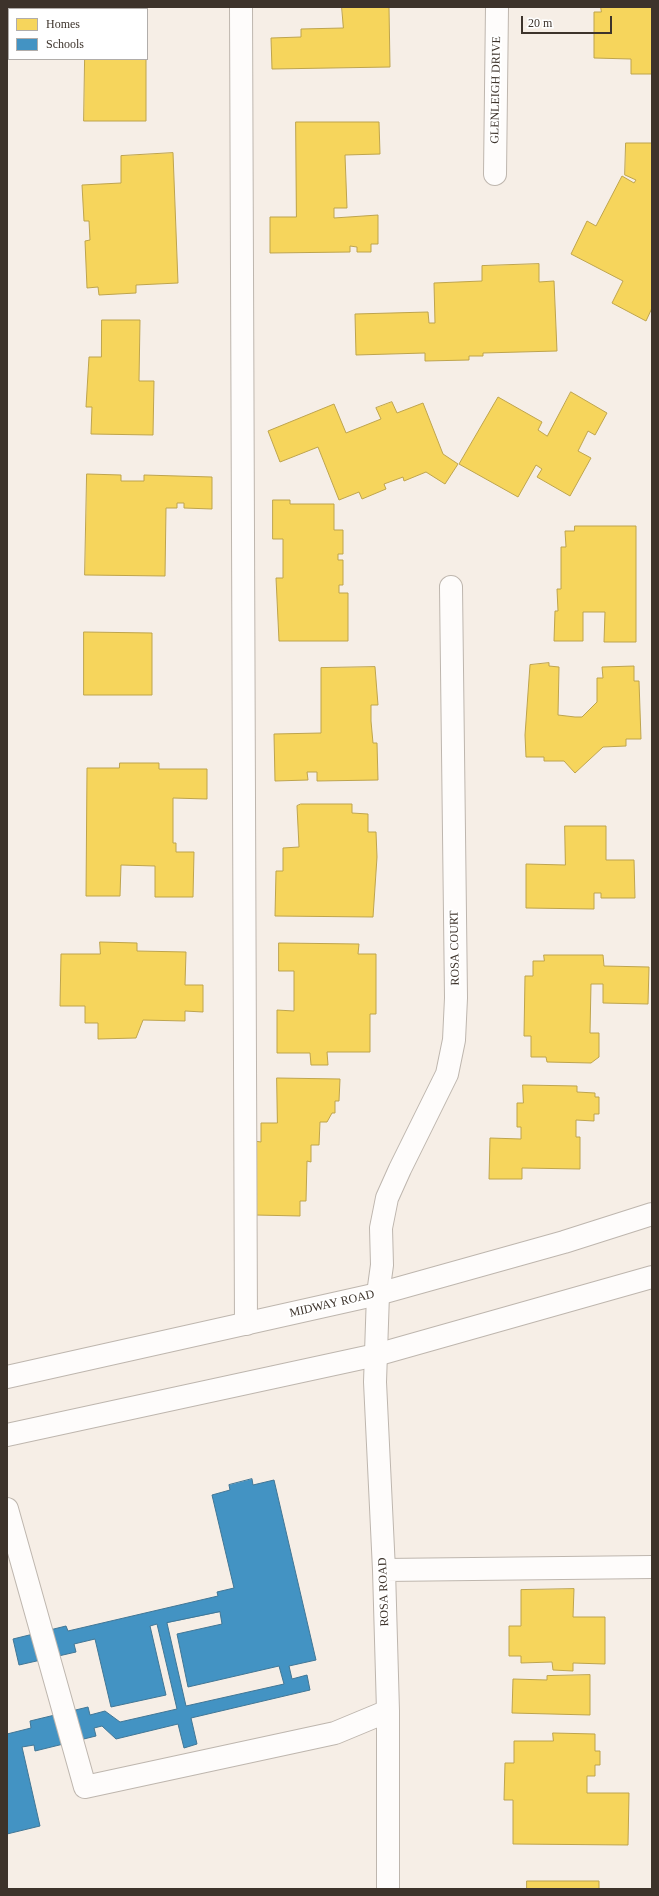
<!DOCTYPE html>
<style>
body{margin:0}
#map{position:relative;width:659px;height:1896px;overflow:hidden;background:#f6eee6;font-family:"Times New Roman",serif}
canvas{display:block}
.frame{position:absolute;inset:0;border:8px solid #3d332b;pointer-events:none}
.legend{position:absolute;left:8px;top:8px;width:140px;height:52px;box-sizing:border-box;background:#fff;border:1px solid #b1adaa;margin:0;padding:5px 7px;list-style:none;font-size:12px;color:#3d332b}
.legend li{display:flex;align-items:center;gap:8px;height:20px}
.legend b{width:20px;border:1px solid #b1adaa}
.scale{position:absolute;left:521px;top:16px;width:91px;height:18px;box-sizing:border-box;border:2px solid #3d332b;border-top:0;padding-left:5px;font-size:12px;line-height:14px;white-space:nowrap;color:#3d332b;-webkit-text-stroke:3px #fff;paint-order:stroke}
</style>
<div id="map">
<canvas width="659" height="1896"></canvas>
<div class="frame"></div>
<ul class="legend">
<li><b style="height:11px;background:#f6d55c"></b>Homes</li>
<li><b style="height:11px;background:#4393c3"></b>Schools</li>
</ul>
<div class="scale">20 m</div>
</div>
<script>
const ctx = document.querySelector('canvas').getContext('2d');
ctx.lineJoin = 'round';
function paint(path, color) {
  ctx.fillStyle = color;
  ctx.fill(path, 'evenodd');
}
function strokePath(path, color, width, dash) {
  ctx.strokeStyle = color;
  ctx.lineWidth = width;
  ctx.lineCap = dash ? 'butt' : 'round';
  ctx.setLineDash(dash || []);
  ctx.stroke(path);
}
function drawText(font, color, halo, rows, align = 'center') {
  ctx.font = font + ' "Times New Roman",serif';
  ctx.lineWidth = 4;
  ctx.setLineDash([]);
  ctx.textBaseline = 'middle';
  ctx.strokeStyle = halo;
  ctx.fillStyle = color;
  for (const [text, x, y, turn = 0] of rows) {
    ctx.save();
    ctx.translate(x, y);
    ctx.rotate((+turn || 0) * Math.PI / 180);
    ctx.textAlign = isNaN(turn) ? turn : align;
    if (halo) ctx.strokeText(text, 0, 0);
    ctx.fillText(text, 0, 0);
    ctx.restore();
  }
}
const homes = new Path2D(`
 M85,7H147V19V9H85Z
 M342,7H389L390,67L272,69L271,38L301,37V29L343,28Z
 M601,7H652V74H631V59L594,58V12H601Z
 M85,59H146V121H84Z
 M296,122H379L380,154L345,155L347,208H334V218L378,215V244H371V252H357V247L350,246V252L270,253V217H296Z
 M626,143H652V308L646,321L612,303L623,281L571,254L587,221L596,226L622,176L634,183L636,180L625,175Z
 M173,153L178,283L136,285V293L99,295L98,287L87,288L85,241L90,240L89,221H84L82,185L121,183V156Z
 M539,264V282L554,281L557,351L483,353V356H469V360L425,361V353L356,355L355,314L428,312L429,323H435L434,283L482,281V266Z
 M102,320H140L139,381H154L153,435L91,434L92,407H86L89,357H101Z
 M571,392L607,413L595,435L588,431L578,451L591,458L570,496L537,477L542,469L536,465L518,497L459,464L498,397L542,422L538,430L547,436Z
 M392,402L397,413L423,403L443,454L458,464L445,484L426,472L404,481L403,477L384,484L386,489L362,499L359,492L339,500L318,447L280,462L268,431L334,404L346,433L381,419L376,408Z
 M87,474L121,475V481H144V475L212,477V509L184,508V503H177V508H166L165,576L85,575Z
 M273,500H290V504H334V530H343V554H338V560H343V585H339V593H348V641H279L276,578H283V539H273Z
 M575,526H636V642H604L605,612H583V641H554L555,611H558L557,589H561V547H566L565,531H574Z
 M84,632L152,633V695H84Z
 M549,663V666L559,667L558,715L575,717H582L597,702V678H603L602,667L634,666V681H639L641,739H626V746L603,747L575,773L564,761H544V757H526L525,735L530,665Z
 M375,667L378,705H371V721L373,743H377L378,780L317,781V772H307L308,780L275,781L274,734L321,733V668Z
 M120,763H159V769H207V799L173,798V843H176V852H194L193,897H155V866L121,865L120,896H86L87,768H119Z
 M301,804H352V813L368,814V832H376L377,857L373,917L275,916L276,871H283V848L299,847L297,806Z
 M565,826H606V860H634L635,898H601V893H594V909L526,908V864L565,865Z
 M100,942L137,943V951L186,952L185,985H203V1012L185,1011V1021L143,1020L136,1038L98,1039V1023H85V1006H60L61,954H100Z
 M279,943L359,944L358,954H376V1014H370V1052H327L328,1065H311L310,1053H277V1010L294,1011V971H279Z
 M544,955H603L604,966L649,967L648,1004L603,1003V984H591L590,1033H599V1057L591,1063L547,1062L546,1057H531V1036H524L525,976H533V961H544Z
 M277,1078L340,1079L339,1101H335V1113H332L327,1122H320L319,1145H311V1162L307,1161L306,1201H300V1216L255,1215L254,1141L261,1142V1123H277Z
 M523,1085L577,1086V1092L595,1093V1097H599V1114H594V1121L576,1120V1137H580V1169L522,1168V1179H489L490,1138L521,1139V1127H517V1103H523Z
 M574,1589L573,1617H605V1664L573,1663V1671L553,1670L552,1662L521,1663V1656H509V1626H521V1590Z
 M590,1675V1715L512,1713L513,1679L547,1680V1676Z
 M553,1733L595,1734V1751H600V1765H595V1776H587V1793H629L628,1845L513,1844V1800H504L505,1763H514V1741H553Z
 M527,1881H599V1889H527Z`);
const schools = new Path2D(`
 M252,1479L253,1485L274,1480L316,1660L289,1666L292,1679L307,1675L310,1690L191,1718L197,1744L184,1748L178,1724L116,1739L102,1726L94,1728L96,1736L35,1751L34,1745L22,1747L40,1826L7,1834V1734L31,1728L30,1721L88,1707L90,1715L105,1711L120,1722L177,1709L157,1624L150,1626L166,1695L111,1707L95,1639L74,1644L76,1652L19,1665L13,1639L66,1626L68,1631L218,1596L217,1592L234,1588L212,1495L230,1490L229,1485ZM220,1612L222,1624L177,1634L188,1687L279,1666L284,1684L186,1706L167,1623Z`);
const minor = new Path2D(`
 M241,7L246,1324
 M495,174L497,7
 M7,1509L85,1787L335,1733L388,1711
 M384,1570L652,1567
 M388,1889V1711L384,1570L375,1382L378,1294L382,1265L381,1228L387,1198L400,1169L447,1074L454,1040L456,998L451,587`);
const major = new Path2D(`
 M7,1377L378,1294L564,1242L652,1214
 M7,1435L376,1355L652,1277`);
const streetNames = [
 ["GLENLEIGH DRIVE",496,90,-89],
 ["ROSA COURT",455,948,-91],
 ["MIDWAY ROAD",332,1304,-13],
 ["ROSA ROAD",384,1592,-92]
];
paint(homes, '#f6d55c');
strokePath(homes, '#bea44d', 1);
paint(schools, '#4393c3');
strokePath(schools, '#417695', 1);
strokePath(minor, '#beb6ae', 24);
strokePath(major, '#beb6ae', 24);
strokePath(minor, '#fefcfb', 22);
strokePath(major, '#fefcfb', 22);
drawText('12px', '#3d332b', '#fff', streetNames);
</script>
